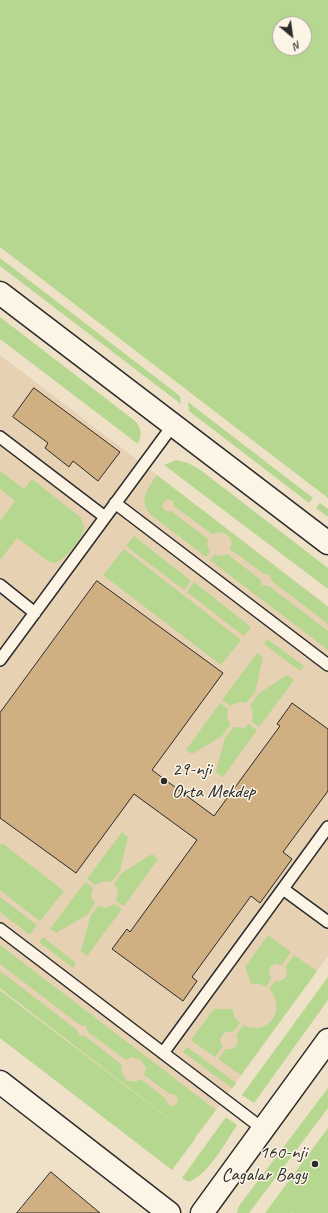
<!DOCTYPE html>
<style>
body{margin:0}
#map{position:relative;width:328px;height:1213px;overflow:hidden;background:#efe0c8;font-family:Caveat,sans-serif}
canvas{display:block}
.north{position:absolute;left:272px;top:16px;width:40px;height:40px;box-sizing:border-box;background:#fcf5e5;border:1px solid #a8a49b;border-radius:50%;rotate:151deg;font-size:11px;font-weight:700;line-height:16px;text-align:center;color:#2b2b2b}
.north::after{content:'';display:block;margin:auto;width:14px;height:18px;background:#2b2b2b;clip-path:polygon(50% 0,100% 100%,50% 72%,0 100%)}
</style>
<div id="map">
<canvas width="328" height="1213"></canvas>
<div class="north">N</div>
</div>
<script>
const ctx = document.querySelector('canvas').getContext('2d');
ctx.lineJoin = 'round';
function paint(path, color) {
  ctx.fillStyle = color;
  ctx.fill(path, 'evenodd');
}
function strokePath(path, color, width, dash) {
  ctx.strokeStyle = color;
  ctx.lineWidth = width;
  ctx.lineCap = dash ? 'butt' : 'round';
  ctx.setLineDash(dash || []);
  ctx.stroke(path);
}
function drawText(font, color, halo, rows, align = 'center') {
  ctx.font = font + ' Caveat,sans-serif';
  ctx.lineWidth = 3;
  ctx.setLineDash([]);
  ctx.textBaseline = 'middle';
  ctx.strokeStyle = halo;
  ctx.fillStyle = color;
  for (const [text, x, y, turn = 0] of rows) {
    ctx.save();
    ctx.translate(x, y);
    ctx.rotate((+turn || 0) * Math.PI / 180);
    ctx.textAlign = isNaN(turn) ? turn : align;
    if (halo) ctx.strokeText(text, 0, 0);
    ctx.fillText(text, 0, 0);
    ctx.restore();
  }
}
const built = new Path2D(`
 M0,355L328,606V956L195,1139L0,989Z`);
const green = new Path2D(`
 M0,0H328V498L0,247ZM280,24H304V48H280Z
 M0,258L180,396L181,404L0,266Z
 M0,317L135,421C142,429 142,434 138,444L0,339Z
 M188,402L313,498L309,503L189,411Z
 M176,460L188,463L199,469L328,568V589L164,465Z
 M0,471L24,489L32,479L80,517C82,520 84,524 84,528C83,539 64,561 54,563L48,561L17,538L0,560V521L15,501L0,489Z
 M157,475L328,607V624L272,581L270,575L264,574L230,549L232,542L227,534L218,532L212,534L174,506L173,501L168,499L164,502L162,506L165,511H171L208,539L207,545L210,552L206,557L150,514C138,500 148,488 157,475Z
 M320,503L328,509V517L316,508Z
 M134,536L191,581L184,590L126,546Z
 M124,549L241,640L221,665L103,575Z
 M227,554L260,579L262,585L269,586L328,631V650L210,560L214,555L221,556Z
 M194,582L251,627L244,636L187,592Z
 M267,639L304,666L300,671L264,644Z
 M257,653L263,658L255,692L246,703L239,702L230,706L222,700Z
 M287,675L294,680L259,727L252,722L253,712L250,706L258,694Z
 M220,703L228,709L227,718L230,725L222,736L192,754L186,750Z
 M249,724L257,730L223,777L216,772L225,738L234,727L245,728Z
 M122,832L128,837L120,871L111,882L104,881L95,885L87,879Z
 M2,843L64,891L40,921L0,890V846Z
 M152,854L158,859L124,906L116,901L118,891L114,884L122,873Z
 M85,882L93,888L91,897L95,904L87,915L56,933L50,929Z
 M0,897L37,925L30,935L0,912Z
 M114,904L122,909L87,956L81,951L90,917L98,906L106,908Z
 M268,935L291,952L282,965L275,964L270,967L269,973L271,979L266,987L260,984H251L245,967Z
 M43,937L76,963L73,968L39,942Z
 M0,945L216,1110L194,1138L0,988V971L77,1030L79,1036H85L122,1065L121,1071L126,1080L135,1082L141,1079L166,1099L168,1105L173,1106L177,1103L178,1099L176,1095L170,1094L144,1075L146,1068L141,1060L132,1057L126,1060L88,1032L86,1026L80,1025L0,964Z
 M294,955L317,971L241,1075L218,1059L226,1049H232L237,1046L238,1040L236,1035L243,1025C268,1037 288,1010 269,989L275,981C285,982 290,976 285,967Z
 M328,977V1000L254,1103L242,1095Z
 M0,990L195,1139L172,1170L0,1038Z
 M214,1009H232L235,1018L240,1023L233,1032C225,1031 222,1033 220,1041L223,1046L215,1057L191,1040Z
 M187,1047L236,1083L232,1088L183,1052Z
 M328,1088V1108L249,1213H237L239,1206Z
 M226,1117L237,1125C224,1145 210,1172 189,1182L182,1178Z
 M328,1128V1213H293L289,1210L292,1213H265Z`);
const building = new Path2D(`
 M34,388L120,452L98,481L73,461L69,467L45,448L48,443L13,417Z
 M97,581L223,673L152,770L214,816L280,726L277,724L292,703L328,729V791L283,852L292,859L260,903L251,896L192,977L197,981L183,1001L112,949L127,929L130,932L197,840L134,794L76,873L0,818V713Z
 M51,1172L100,1213H17Z`);
const service = new Path2D(`
 M0,437L105,517
 M115,503L328,665
 M0,585L35,613
 M0,660L173,425
 M283,889L328,922
 M0,929L263,1129
 M163,1053L328,827`);
const minor = new Path2D(`
 M0,293L328,543
 M0,1082L169,1213
 M202,1213L328,1040`);
const markers = [
 [164,781,4,"#2b2b2b"],
 [315,1164,4,"#2b2b2b"]
];
const poiNames = [
 ["29-nji",172,770],
 ["Orta Mekdep",172,792],
 ["160-nji",307,1153,"right"],
 ["Cagalar Bagy",307,1175,"right"]
];
paint(built, '#e6d1b3');
paint(green, '#b5d790');
paint(building, '#d0af83');
strokePath(building, '#2b2b2b', 1);
strokePath(service, '#2b2b2b', 14);
strokePath(minor, '#2b2b2b', 25);
strokePath(service, '#fcf5e5', 11);
strokePath(minor, '#fcf5e5', 22);
for (const [x, y, r, color] of markers) {
  const dot = new Path2D();
  dot.arc(x, y, r, 0, 2 * Math.PI);
  ctx.fillStyle = color;
  ctx.fill(dot);
  strokePath(dot, '#fcf5e5', 1.5);
}
drawText('19px', '#2b2b2b', '#fcf5e5', poiNames, 'left');
</script>
